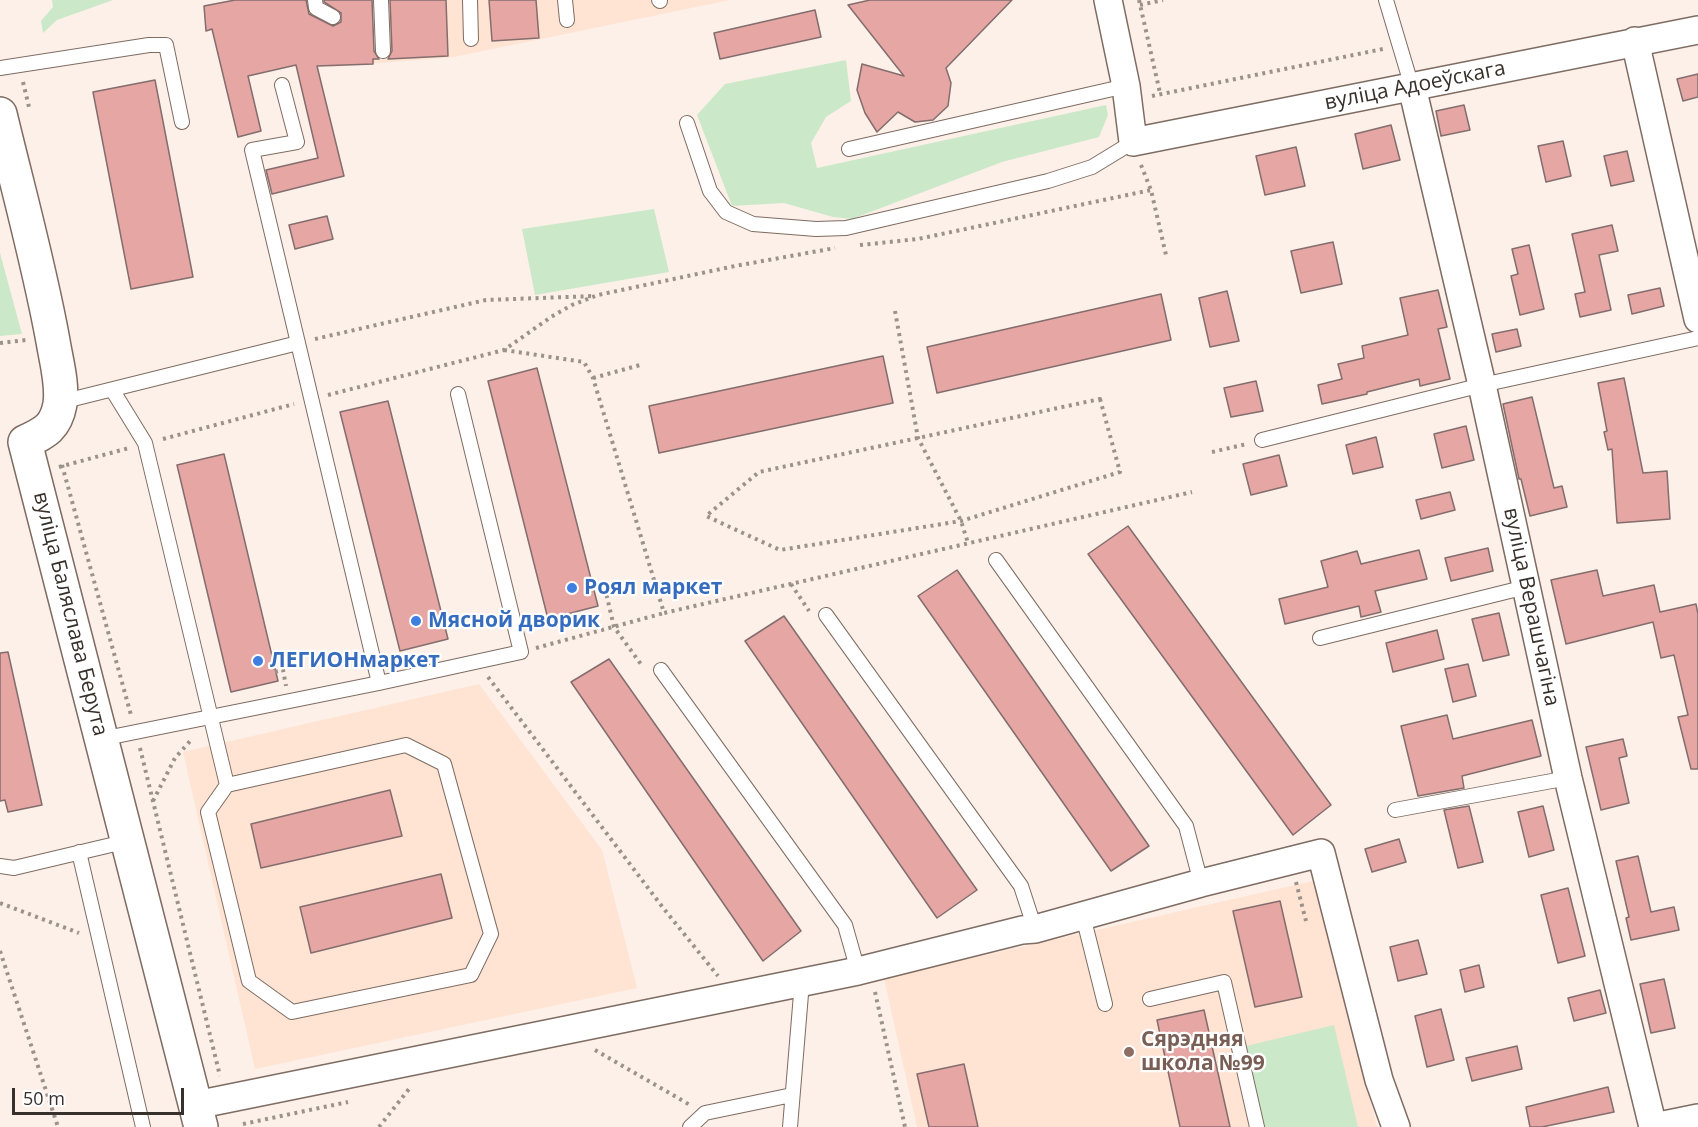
<!DOCTYPE html>
<meta charset="utf-8">
<style>
body{margin:0}
#map{position:relative;width:1698px;height:1127px;overflow:hidden;background:#fcf0e9;font-family:"Open Sans",sans-serif}
canvas{display:block}
.scale{position:absolute;left:12px;top:1088px;width:172px;height:27px;box-sizing:border-box;border:3px solid #37302b;border-top:0;padding-left:8px;font-size:18px;line-height:21px;white-space:nowrap;color:#37302b;-webkit-text-stroke:4px #fff;paint-order:stroke}
</style>
<div id="map">
<canvas width="1698" height="1127"></canvas>
<div class="scale">50 m</div>
</div>
<script>
const ctx = document.querySelector('canvas').getContext('2d');
ctx.lineJoin = 'round';
function paint(path, color) {
  ctx.fillStyle = color;
  ctx.fill(path, 'evenodd');
}
function strokePath(path, color, width, dash) {
  ctx.strokeStyle = color;
  ctx.lineWidth = width;
  ctx.lineCap = dash ? 'butt' : 'round';
  ctx.setLineDash(dash || []);
  ctx.stroke(path);
}
function drawText(font, color, halo, rows, align = 'center') {
  ctx.font = font + ' "Open Sans",sans-serif';
  ctx.lineWidth = 4.5;
  ctx.setLineDash([]);
  ctx.textBaseline = 'middle';
  ctx.strokeStyle = halo;
  ctx.fillStyle = color;
  for (const [text, x, y, turn = 0] of rows) {
    ctx.save();
    ctx.translate(x, y);
    ctx.rotate((+turn || 0) * Math.PI / 180);
    ctx.textAlign = isNaN(turn) ? turn : align;
    if (halo) ctx.strokeText(text, 0, 0);
    ctx.fillText(text, 0, 0);
    ctx.restore();
  }
}
const built = new Path2D(`
 M238,0H730L454,57L330,67L304,10L206,31L204,6Z
 M479,684L602,850L637,988L255,1069L183,752Z
 M1313,881L1377,1127H917L884,978Z`);
const green = new Path2D(`
 M52,0H113L57,20L43,33L41,21L53,7Z
 M846,60L851,101L826,117L811,143L817,168L1106,105L1108,115L1099,137L1002,162L852,219L833,217L784,203L732,206L697,115L725,84Z
 M654,209L669,272L535,295L522,229Z
 M0,253L22,334L0,336Z
 M1334,1025L1358,1127H1265L1246,1046Z`);
const building = new Path2D(`
 M235,0H306L309,14L333,26L341,22V13L324,2V0H372L374,51L379,59H373V64L317,66L344,176L272,194L266,170L318,158L296,65L248,76L261,131L238,137L212,29L206,31L204,6Z
 M390,0H446L448,56L388,59L392,51Z
 M489,0H536L539,38L492,41Z
 M870,0H1012L946,68L951,83L948,106L933,120L915,122L898,112L877,132L865,113L857,90L862,64L904,76L848,5Z
 M815,10L821,37L720,59L714,33Z
 M1698,74V97L1683,101L1677,79Z
 M155,80L193,277L131,289L93,92Z
 M1464,105L1470,130L1441,136L1436,111Z
 M1391,125L1400,160L1363,169L1355,134Z
 M1563,141L1571,176L1546,182L1538,146Z
 M1296,147L1305,186L1265,195L1256,156Z
 M1627,151L1634,181L1611,186L1604,156Z
 M327,216L333,239L295,249L289,225Z
 M1612,225L1618,251L1599,255L1611,310L1580,317L1575,294L1585,292L1572,234Z
 M1333,242L1342,284L1301,293L1291,251Z
 M1529,245L1544,309L1520,315L1511,276L1518,274L1512,249Z
 M1660,288L1664,306L1632,314L1628,295Z
 M1438,290L1447,327L1438,329L1450,379L1420,386L1419,379L1367,392V394L1322,404L1318,385L1342,379L1338,364L1364,358L1362,346L1408,335L1400,298Z
 M1227,291L1239,341L1210,347L1199,298Z
 M1161,294L1171,340L937,393L927,347Z
 M1517,329L1521,346L1496,352L1492,334Z
 M883,356L893,403L659,453L649,406Z
 M537,368L598,606L548,619L488,381Z
 M1624,378L1643,473L1667,471L1670,519L1617,523L1612,449L1608,450L1604,432L1607,431L1598,383Z
 M1256,381L1263,411L1231,417L1224,388Z
 M1532,397L1554,488L1562,486L1567,507L1530,516L1521,479H1519L1503,404Z
 M388,401L448,639L400,651L340,412Z
 M1466,426L1474,460L1442,468L1434,434Z
 M1376,437L1383,467L1353,474L1346,445Z
 M224,454L278,681L231,692L177,465Z
 M1279,455L1287,486L1251,495L1243,464Z
 M1450,492L1455,510L1421,519L1416,500Z
 M1128,526L1331,805L1293,835L1088,554Z
 M1488,548L1493,571L1451,581L1445,558Z
 M1419,550L1427,579L1375,591L1381,612L1361,617L1359,606L1285,624L1279,599L1328,587L1321,561L1357,551L1361,564Z
 M957,570L1149,846L1111,871L918,596Z
 M1597,570L1603,596L1654,585L1660,612L1696,604L1698,614V769H1691L1678,717L1688,715L1674,655L1661,658L1653,622L1566,644L1551,580Z
 M1499,613L1509,655L1483,661L1472,619Z
 M784,616L977,890L937,918L745,641Z
 M1437,630L1444,659L1393,672L1386,643Z
 M8,652L42,805L8,812L5,800L0,801V653Z
 M609,659L801,931L763,961L571,682Z
 M1468,664L1476,696L1453,702L1445,669Z
 M1447,715L1453,739L1532,720L1541,756L1462,776L1464,788L1418,796L1401,726Z
 M1623,739L1627,756L1619,758L1629,803L1601,810L1586,747Z
 M390,790L402,836L261,868L251,824Z
 M1469,806L1483,862L1458,868L1444,810Z
 M1543,806L1554,850L1529,857L1518,812Z
 M1399,839L1406,862L1372,872L1365,849Z
 M1638,856L1651,912L1674,907L1679,930L1631,940L1626,918L1629,917L1616,861Z
 M441,874L452,918L311,953L300,907Z
 M1568,888L1585,956L1558,963L1541,895Z
 M1280,901L1302,997L1255,1007L1233,911Z
 M1418,940L1427,974L1398,981L1390,947Z
 M1479,965L1484,987L1465,992L1460,970Z
 M1664,979L1675,1028L1651,1033L1640,984Z
 M1600,990L1606,1013L1574,1021L1568,998Z
 M1441,1009L1454,1060L1427,1067L1415,1016Z
 M1204,1010L1230,1127H1180L1157,1020Z
 M1517,1046L1522,1069L1472,1081L1466,1058Z
 M964,1064L978,1127H929L917,1074Z
 M1608,1087L1614,1112L1542,1127H1530L1526,1107Z`);
const path = new Path2D(`
 M1139,0L1160,93
 M1140,5L1163,0
 M23,82L29,107
 M1152,96L1383,49
 M1141,165L1151,190L1166,255
 M860,245L918,239L1151,190
 M895,311L918,438L961,521L968,543
 M315,339L486,300L594,296
 M0,343L26,340
 M504,350L584,362L593,378L664,613L1192,492
 M593,378L640,365
 M328,395L504,350L551,317L572,305L598,295L735,266L835,248
 M1100,399L1120,472L961,521L780,550L706,516L759,472Z
 M163,439L294,404
 M1212,452L1247,444
 M62,465L131,715
 M59,467L129,448
 M791,584L809,611
 M593,586L604,584L614,627L643,667
 M536,648L664,613
 M275,672L283,670L286,686
 M488,677L664,909L718,976
 M140,748L220,1076
 M153,801L175,758L192,739
 M1296,882L1306,921
 M0,903L79,933
 M0,951L58,1127
 M875,992L905,1127
 M595,1050L690,1105
 M243,1124L348,1102
 M379,1127L409,1089`);
const service = new Path2D(`
 M315,0L316,8L333,17
 M381,0L383,51
 M470,0L471,39
 M565,0L567,20
 M659,0L660,1
 M1386,0L1412,87
 M0,68L149,45H166L182,122
 M282,85L297,142L252,150L379,683
 M687,123L710,191L726,212L753,224L816,229L846,228L1048,181L1092,167L1133,142
 M849,149L1126,86
 M113,391L145,443L227,785L208,812L249,981L292,1012L471,975L491,934L444,764L406,745L227,785
 M61,402L298,343
 M1262,440L1482,385L1698,338
 M996,560L1186,826L1201,883
 M826,615L1021,886L1035,929
 M1320,638L1526,587
 M661,670L845,925L858,971
 M101,739L379,683L521,652L458,394
 M1395,810L1568,778
 M79,852L143,1127
 M0,866L14,868L128,841
 M1083,916L1105,1004
 M1150,999L1224,982L1257,1127
 M690,1127L705,1113L792,1095
 M790,1127L802,982`);
const minor = new Path2D(`
 M1108,0L1126,86L1133,142L1698,30
 M1635,41L1698,319
 M1412,87L1482,385L1568,778L1653,1127
 M196,1105L858,971L1022,930L1035,929L1201,883L1321,853L1379,1080L1396,1127
 M1654,1127L1698,1118`);
const tertiary = new Path2D(`
 M0,114C18,189 39,264 53,341C56,360 63,384 60,404C56,427 45,433 25,442L201,1127`);
const markers = [
 [572,588,6,"#3f7fe0"],
 [416,621,6,"#3f7fe0"],
 [258,661,6,"#3f7fe0"],
 [1129,1052,6,"#8d6e63"]
];
const streetNames = [
 ["вуліца Адоеўскага",1415,86,-11],
 ["вуліца Верашчагіна",1531,607,78],
 ["вуліца Баляслава Берута",70,614,76]
];
const shopNames = [
 ["Роял маркет",584,588],
 ["Мясной дворик",428,621],
 ["ЛЕГИОНмаркет",270,661]
];
const educationNames = [
 ["Сярэдняя",1141,1040],
 ["школа №99",1141,1064]
];
paint(built, '#ffe3d3');
paint(green, '#cbe9c8');
paint(building, '#e5a6a4');
strokePath(building, '#836d6d', 1.5);
strokePath(service, '#7e6c62', 16);
strokePath(minor, '#7e6c62', 30);
strokePath(tertiary, '#7e6c62', 36);
strokePath(path, '#9b928c', 4, [3, 4.5]);
strokePath(service, '#fff', 14);
strokePath(minor, '#fff', 27);
strokePath(tertiary, '#fff', 33);
for (const [x, y, r, color] of markers) {
  const dot = new Path2D();
  dot.arc(x, y, r, 0, 2 * Math.PI);
  ctx.fillStyle = color;
  ctx.fill(dot);
  strokePath(dot, '#fff', 2);
}
drawText('21px', '#37302b', '#fff', streetNames);
drawText('bold 21px', '#366cbe', '#fff', shopNames, 'left');
drawText('bold 21px', '#785e54', '#fff', educationNames, 'left');
</script>
